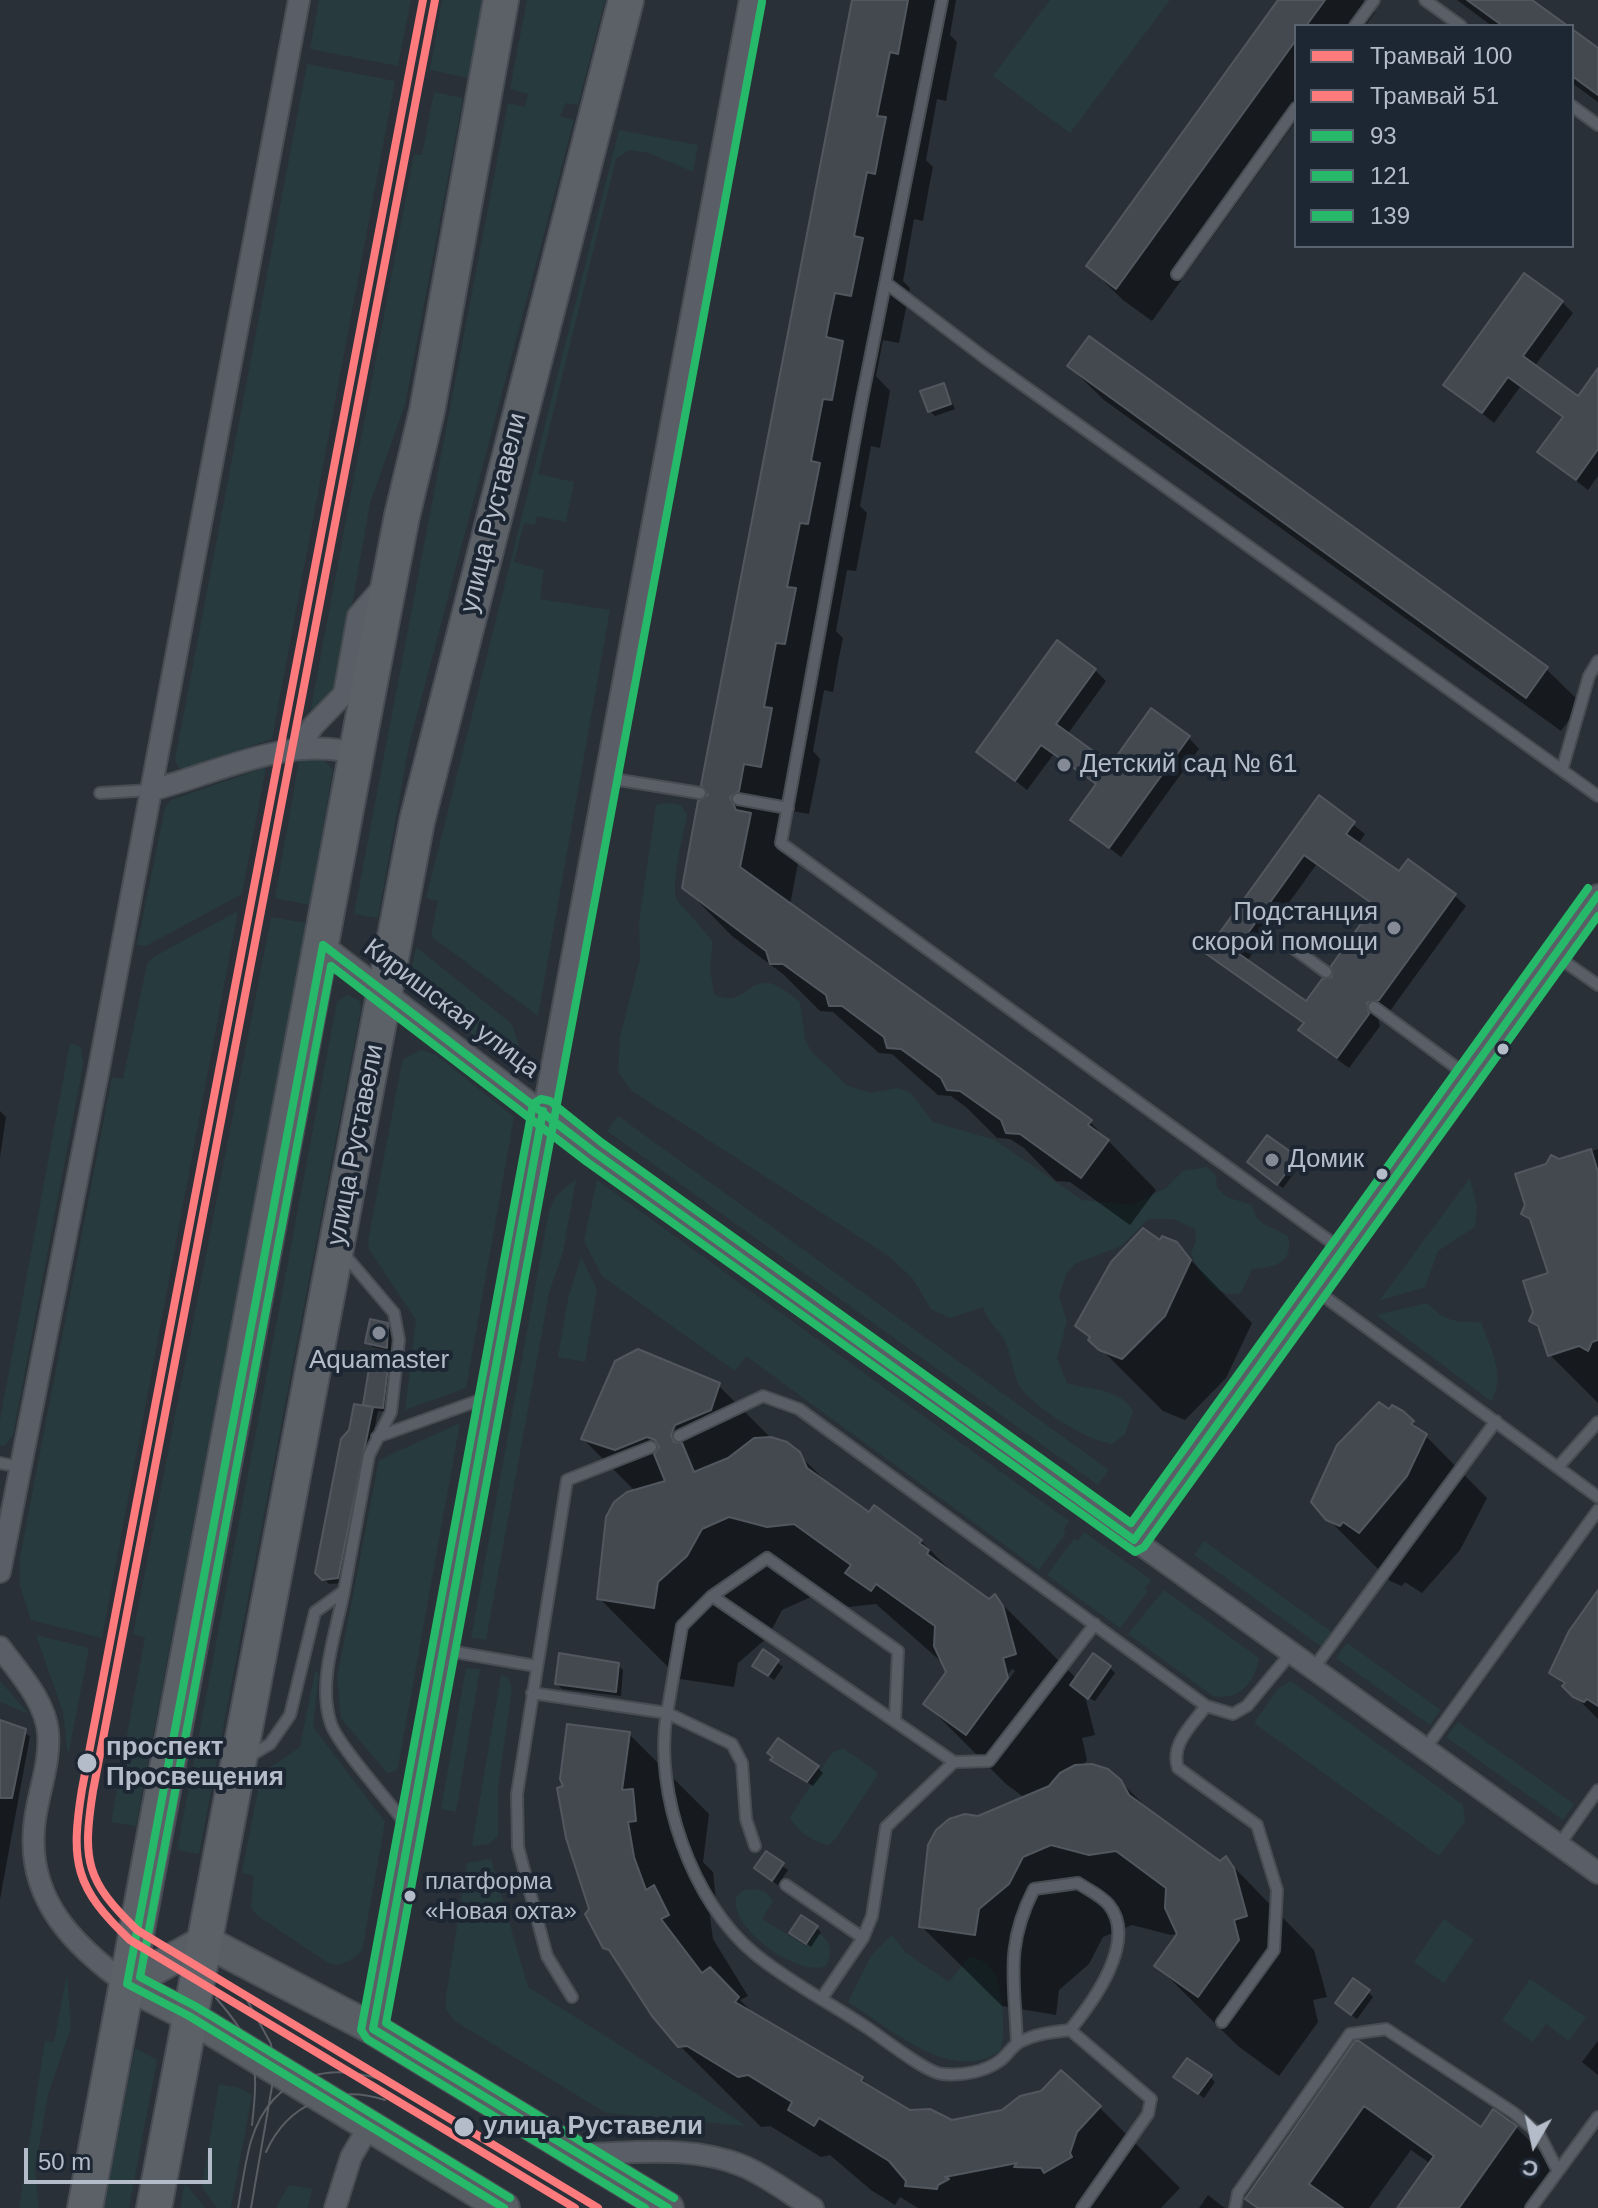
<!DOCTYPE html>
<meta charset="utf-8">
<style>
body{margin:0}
#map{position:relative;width:1598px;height:2208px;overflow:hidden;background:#2a3038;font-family:Arial,sans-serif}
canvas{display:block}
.legend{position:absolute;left:1294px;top:24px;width:280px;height:224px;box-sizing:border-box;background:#1d2633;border:2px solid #59626f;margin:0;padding:10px 14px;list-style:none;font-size:24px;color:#b4bcc9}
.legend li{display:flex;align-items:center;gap:16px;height:40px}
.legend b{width:40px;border:2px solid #59626f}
.north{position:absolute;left:1494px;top:2104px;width:80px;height:80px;-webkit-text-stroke:6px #1d2633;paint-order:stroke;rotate:189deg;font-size:22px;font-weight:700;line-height:32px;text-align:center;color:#b4bcc9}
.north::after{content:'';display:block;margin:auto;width:28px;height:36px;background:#b4bcc9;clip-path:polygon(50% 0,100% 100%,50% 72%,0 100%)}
.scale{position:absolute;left:24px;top:2148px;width:188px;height:36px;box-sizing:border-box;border:4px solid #b4bcc9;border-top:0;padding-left:10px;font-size:24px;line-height:28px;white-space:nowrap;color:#b4bcc9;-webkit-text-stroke:6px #1d2633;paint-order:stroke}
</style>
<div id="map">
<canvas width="1598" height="2208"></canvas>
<ul class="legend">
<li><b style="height:10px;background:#fd7b7d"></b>Трамвай 100</li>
<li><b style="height:10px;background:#fd7b7d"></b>Трамвай 51</li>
<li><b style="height:10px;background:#26b969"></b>93</li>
<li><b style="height:10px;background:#26b969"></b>121</li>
<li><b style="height:10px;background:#26b969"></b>139</li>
</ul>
<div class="north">С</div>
<div class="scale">50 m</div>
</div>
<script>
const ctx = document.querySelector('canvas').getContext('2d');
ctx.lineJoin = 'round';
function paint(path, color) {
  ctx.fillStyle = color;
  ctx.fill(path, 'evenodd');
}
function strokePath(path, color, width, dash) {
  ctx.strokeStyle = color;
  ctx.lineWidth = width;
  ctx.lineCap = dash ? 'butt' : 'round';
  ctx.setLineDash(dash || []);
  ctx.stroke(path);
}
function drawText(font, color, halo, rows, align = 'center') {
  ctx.font = font + ' Arial,sans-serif';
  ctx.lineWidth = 8;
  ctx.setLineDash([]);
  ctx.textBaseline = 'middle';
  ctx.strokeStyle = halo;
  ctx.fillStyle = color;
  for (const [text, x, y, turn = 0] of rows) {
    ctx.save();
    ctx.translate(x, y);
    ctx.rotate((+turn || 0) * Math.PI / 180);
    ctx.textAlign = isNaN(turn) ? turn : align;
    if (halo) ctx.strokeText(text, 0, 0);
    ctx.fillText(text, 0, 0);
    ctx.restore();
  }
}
const green = new Path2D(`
 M319,0H411L398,66L310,49Z
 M442,0H483L468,78L430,70Z
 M527,0H605L578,105L566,103L560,116L574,120L409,745L378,918L354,914L508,103L525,107L528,94L510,89Z
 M1050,0H1170L1070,133L993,76Z
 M307,64L395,81L272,739L186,768H179L175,760Z
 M434,92L463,98L405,405L370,503L339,679L329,699L309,719L414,154L422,155Z
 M619,130L698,145L693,172L649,153L629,150L616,159L538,474L574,482L566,522L537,516L535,525L524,523L514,562L544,570L540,599L610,610L538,1016L431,936L438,901L426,898Z
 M306,757L323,759L333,770L309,905L275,898L299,761Z
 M266,767L242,894L146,946L137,945L165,808L171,800Z
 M668,803L681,805L687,815C684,833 668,891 679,903C691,916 702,928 713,942L710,968L714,994C743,1010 748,976 773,984C782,987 792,996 800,1002L805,1039L811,1051L848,1086L872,1093L897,1088L910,1092L933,1122L995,1140L1082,1200L1132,1205L1166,1188L1183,1171L1207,1167L1216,1176L1217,1188L1227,1197L1252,1205C1257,1227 1270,1225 1288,1236C1294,1264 1275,1267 1252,1269L1241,1293C1216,1299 1199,1275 1191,1253L1196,1241L1195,1229L1173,1219H1148L1121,1246L1075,1264L1066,1274L1059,1297L1067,1321L1057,1358L1067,1383C1092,1391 1119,1387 1133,1411L1125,1434L1112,1444C1088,1441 1032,1407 1019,1385C1012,1371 1012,1357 1006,1343C1000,1330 990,1326 983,1307L950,1318L931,1309L913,1279L889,1256L632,1091L618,1072L620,1037L640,959L639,922L656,805Z
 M238,911L102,1638L31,1620L20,1586V1557L112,1077L123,1079L147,964L155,956Z
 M271,917L306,923L136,1826L111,1822L145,1637L133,1634Z
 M416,947L512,1024L523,1059L497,1052L418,996C407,981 413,964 416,947Z
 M347,995L359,1000L361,1008L199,1854L177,1850L337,1002Z
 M70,1043L81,1047L83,1065L13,1435L5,1445L0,1446V1420Z
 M421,1050L436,1055L514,1117L466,1388L405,1410L416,1320L369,1249L368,1241L401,1068L403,1059Z
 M618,1116L1109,1470L1098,1485L607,1131Z
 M1470,1178L1477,1207L1475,1227L1438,1251L1425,1287L1379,1301Z
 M576,1179L563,1252L549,1293L486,1640L471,1638L549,1211L556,1196Z
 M597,1180L1069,1521L1063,1530L1066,1533L1039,1570L746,1356L735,1371L602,1276L584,1241Z
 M581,1257L597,1289L585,1362L558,1357L568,1299Z
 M1427,1303C1444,1321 1457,1323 1481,1322C1490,1348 1507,1376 1491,1401L1376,1315Z
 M460,1423L398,1767L396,1771L387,1773L341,1718L337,1678L379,1460Z
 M1084,1532L1151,1580L1145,1588L1148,1591L1120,1628L1047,1575L1074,1539L1078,1541Z
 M1204,1541L1332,1632L1322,1647L1194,1555Z
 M1164,1590L1259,1658C1255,1682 1238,1702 1213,1696L1128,1634Z
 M36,1635L89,1648L68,1756L63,1712Z
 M1347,1643L1441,1710L1430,1725L1336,1658Z
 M466,1668L480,1669L456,1812L441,1809Z
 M315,1672L319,1673L313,1727L385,1822L362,1951C351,1960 343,1967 328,1963L257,1915L251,1907L254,1876L242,1873L261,1774L300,1747Z
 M501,1675L508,1677L512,1688L498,1787V1836L489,1844L472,1846Z
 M0,1681L29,1714L0,1702Z
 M1291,1681L1463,1805L1465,1821L1439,1856L1254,1723L1279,1688Z
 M1458,1722L1574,1804L1563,1820L1446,1737Z
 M843,1748L876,1771L877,1776L836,1838L829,1845C816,1844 794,1829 790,1817L832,1753Z
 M491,1859L528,1987L747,2126L606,2113L455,2021L446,2009V1997L467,1863Z
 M756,1889L766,1892L773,1901L762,1919L806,1946L818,1931C830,1943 834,1949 826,1966C800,1978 729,1929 736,1897L744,1890Z
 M1444,1919L1474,1940L1444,1983L1414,1962Z
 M892,1935L905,1952L949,1982L969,1957C979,1959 986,1961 992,1969C1002,1982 1007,2035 1000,2051C951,2085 889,2027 848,2002L871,1956Z
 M67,1974L71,2028L48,2094L35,2170L39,2208H19L45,2041L54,2042Z
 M1530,1979L1586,2017L1569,2041L1546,2024L1533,2042L1502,2020Z
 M135,2048L157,2060L129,2208H104Z
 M219,2084L240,2088L252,2095L231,2208H217L202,2187Z
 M185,2183L205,2208H180Z
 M289,2185L312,2189L308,2208H276Z`);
const shadow = new Path2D(`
 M854,0H956L950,35L957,42L946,101L937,99L926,160L933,167L929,187L923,221L914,219L903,281L910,288L899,343L883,340L876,376L890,391L880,448L871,446L860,506L867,513L856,571L847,570L836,631L843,638L839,657L833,692L824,690L813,751L820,759L809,814L792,811L787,839L779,844L798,863L790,905L1090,1122L1156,1190L1130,1225L1070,1182L1056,1181L1024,1148L1010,1139L997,1138L966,1107L951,1096L938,1095L892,1054L879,1053L833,1012L820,1011L783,974L732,936L684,887L710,796Z
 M1281,0H1363L1375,12L1365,26H1296V121L1152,321L1123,300L1088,266Z
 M1457,0H1528L1564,26H1492Z
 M1572,32L1598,51V102L1572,83Z
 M1562,302L1573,313L1534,367L1578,399L1598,371V476L1588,490L1540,452L1564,419L1520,387L1494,423L1446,384Z
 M1069,366L1546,669L1581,703L1561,731L1104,400Z
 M943,385L955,409L935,416L930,411Z
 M1095,670L1106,681L1067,735L1111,766L1188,737L1199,749L1121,857L1073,820L1097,786L1053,755L1027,790L979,752Z
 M1319,798L1365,834L1358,844L1399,874L1454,895L1466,906L1390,1011L1377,1014L1380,1026L1349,1068L1312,1041L1301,1030L1305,1025L1208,953ZM1316,865L1375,907L1334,979L1306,1004L1247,961Z
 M0,1111L6,1117L0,1157Z
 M1598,1149V1403L1550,1355L1542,1332L1531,1321L1550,1274L1534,1224L1523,1214L1559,1162Z
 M1296,1159L1301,1164L1283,1188L1254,1167Z
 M1160,1243L1175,1244L1252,1323L1226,1378L1185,1420L1163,1411L1078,1326Z
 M387,1325L392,1330L391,1351L373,1347L367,1342Z
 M388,1360L393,1366L388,1412L378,1411L343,1583L329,1584L317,1572L369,1408L365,1404Z
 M718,1385L773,1440L798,1454L834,1489L870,1515L875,1508L921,1541L961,1581L989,1601L995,1597L1077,1679L1110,1668L1115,1673L1095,1701L1085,1696L1095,1735L1082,1738L1087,1760L1082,1767L1120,1781L1155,1816L1220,1863L1226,1859L1314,1950L1327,1997L1313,2000L1318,2022L1279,2076L1238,2046L1157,1966L1180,1933L1171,1935L1132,1925L1103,1937L1089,1964L1059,1990L1056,2015L1002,2006L921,1926L979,1818L1025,1798L1006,1784L926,1704L948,1672L945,1665L876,1604L849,1607L811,1597L782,1610L768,1637L738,1663L734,1687L680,1679L599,1598L636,1492L583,1439ZM1012,1669L1015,1671L999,1693L996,1690Z
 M1390,1412H1402L1487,1498L1460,1550L1422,1593L1405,1582L1402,1586L1390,1581L1327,1518Z
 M1598,1598V1719L1552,1673Z
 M764,1652L783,1667L774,1680L760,1670Z
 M618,1665L623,1670L621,1696L562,1689L557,1684Z
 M0,1722L30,1736L0,1899Z
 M629,1734L709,1814L703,1862L713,1872L716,1901L708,1902L713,1939L748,1996L740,2000L757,2017L862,2079L874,2091L909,2113L952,2122L1099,2107L1180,2188L1161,2208H918L900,2197L895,2205L871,2190L830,2155L821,2157L770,2126L761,2127L680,2046L605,1946L592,1910Z
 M773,1760L818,1768L823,1773L813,1786Z
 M766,1854L788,1870L778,1885L761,1873Z
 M816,1927L821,1932L811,1947L791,1933Z
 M1368,1992L1373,1997L1357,2019L1342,2008Z
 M1598,2041V2075L1582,2062Z
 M1356,2043L1481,2130L1516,2127L1561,2173L1536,2208H1400L1431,2164L1411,2150L1369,2208H1257L1248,2199Z
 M1210,2077L1215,2082L1204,2098L1181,2081Z
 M1208,2195L1222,2206L1225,2208H1199Z`);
const building = new Path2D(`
 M852,0H908L898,54L890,52L877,116L886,117L882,137L875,174L867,172L854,236L863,238L851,296L835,293L830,316L826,337L843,341L832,400L823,399L811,461L820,463L808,524L800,523L787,587L796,588L792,608L785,644L776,643L764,707L772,708L761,767L744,764L739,791L730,797L736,810L751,813L740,867L1092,1120L1088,1125L1109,1140L1081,1178L1020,1134L1006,1133L1001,1120L960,1091L947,1090L941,1078L901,1049L887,1048L884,1037L842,1006H829L826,995L783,964H770L766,951L682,888L698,801L708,795L701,785Z
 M1278,0H1325L1306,26H1296V40L1116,289L1086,266Z
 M1467,0H1532L1568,26H1503Z
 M1572,29L1598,48V95L1572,76Z
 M1524,273L1563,301L1523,356L1578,396L1598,368V449L1576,480L1537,452L1563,417L1508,377L1482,413L1443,385Z
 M1089,336L1548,667L1526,698L1067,366Z
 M944,383L951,404L928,412L920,391Z
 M1057,640L1096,669L1056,724L1111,764L1151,708L1190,736L1109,848L1070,820L1096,784L1041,745L1015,781L976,752Z
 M1319,795L1355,822L1346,834L1399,871L1408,859L1456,894L1379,1000L1367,1003L1369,1014L1337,1058L1298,1030L1304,1023L1205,953ZM1304,855L1374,905L1331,966L1332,977L1322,979L1306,1001L1235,951Z
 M1267,1135L1298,1157L1277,1185L1247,1162Z
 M1591,1149L1598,1172V1340L1592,1342L1588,1351L1579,1346L1548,1356L1538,1326L1529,1321L1533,1312L1523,1281L1548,1273L1530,1219L1521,1214L1525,1205L1515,1174L1546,1164L1551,1155L1559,1159Z
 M1143,1228L1160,1240L1162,1236L1177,1242L1191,1260L1165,1316L1122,1359L1099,1350L1088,1340L1090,1337L1075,1326L1111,1262Z
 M370,1319L388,1323L387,1348L365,1343Z
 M638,1349L720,1383L711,1410L675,1425L671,1435L674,1442L682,1443L694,1472L728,1458L754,1438L771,1437L787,1442L800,1452L807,1468L869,1512L874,1505L922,1540L919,1543L929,1550L927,1554L989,1599L995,1594L1003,1606L1016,1654L1003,1658L1008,1678L966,1735L923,1704L946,1672L934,1646L935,1626L876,1584L871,1591L845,1573L851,1565L794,1524L767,1527L729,1517L702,1529L687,1556L658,1582L654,1608L597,1599L606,1517L614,1502L627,1492L665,1481L654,1454L659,1447L655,1440L647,1437L615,1450L581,1439L615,1361Z
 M371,1356L389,1359L383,1408L373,1407L338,1578L322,1580L315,1573L341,1439L349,1430L354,1404L373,1407L363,1405Z
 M1379,1402L1389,1409L1392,1405L1403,1411L1414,1421L1411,1424L1427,1434L1407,1476L1359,1533L1343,1522L1340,1526L1326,1520L1311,1502L1337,1445Z
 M1598,1590V1706L1587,1699L1584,1702L1573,1697L1562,1686L1565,1683L1549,1673L1569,1631Z
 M763,1649L779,1660L768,1676L752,1666Z
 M559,1653L619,1663L616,1692L555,1684Z
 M1093,1653L1111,1666L1088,1699L1070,1685Z
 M0,1720L26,1729L12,1798H0Z
 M567,1724L630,1732L622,1790L633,1789L636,1821L628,1822L634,1857L646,1890L654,1885L669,1915L661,1919L702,1973L710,1967L739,1997L735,2002L863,2077L861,2081L910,2110L930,2109L952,2120L1002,2110L1020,2096L1041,2091L1061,2070L1101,2106L1077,2132L1070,2153L1072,2157L1044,2173L1041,2168L1014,2167L1017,2163L945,2177L949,2179L938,2185L937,2189L905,2186L906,2181L889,2161L819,2118L814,2126L788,2110L792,2102L748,2075L738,2077L687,2046L678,2047L652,2016L609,1950L603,1948L585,1914L589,1909L566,1838L557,1788L563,1786L560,1779Z
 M778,1738L819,1766L807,1782L770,1760L773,1757L767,1753Z
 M1092,1764L1108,1769L1121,1780L1129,1795L1220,1861L1226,1856L1234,1868L1247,1916L1234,1920L1239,1940L1198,1997L1154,1966L1177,1934L1165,1908L1166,1888L1116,1851L1089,1855L1051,1845L1023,1857L1009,1884L979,1909L975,1935L919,1927L928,1845L936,1830L949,1819L965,1814L978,1816L1049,1786L1060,1773L1075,1765Z
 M766,1851L784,1863L772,1881L754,1868Z
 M801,1915L818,1926L806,1944L789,1933Z
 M1353,1978L1370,1990L1351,2015L1335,2003Z
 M1355,2041H1359L1481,2127L1493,2109L1517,2126L1459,2208H1397L1434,2156L1364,2106L1309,2184L1343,2208H1258L1245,2199Z
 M1187,2058L1212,2075L1198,2094L1173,2077Z`);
const lane = new Path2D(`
 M942,0L861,404L781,843L1342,1250
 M1425,0L1461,26
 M1355,26L1374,0
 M1572,106L1598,125
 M1177,274L1296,108
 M886,283L985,358L1598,796
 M1562,770L1589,676L1598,661
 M607,778L700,793
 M100,793L152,790
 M738,799L788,808
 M1293,948L1326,972
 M1555,955L1598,985
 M1374,1007L1468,1076
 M1314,1289L1598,1497
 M679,1436L763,1396L799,1409L1206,1706L1233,1714L1247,1706L1291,1653
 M377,1437L491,1396
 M0,1463L20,1467
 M1558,1467L1598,1422
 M344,1591C336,1633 317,1683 331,1724C338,1745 392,1805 408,1827
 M712,1596L767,1558L898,1651L895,1720
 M443,1650L536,1666
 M1313,1669L1496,1421
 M532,1693L667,1713C653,1791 692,1903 755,1954C789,1982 830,2003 866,2027C883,2038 926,2073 943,2074C962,2076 985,2072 1001,2060C1007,2055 1011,2048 1018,2043C1034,2034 1052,2032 1070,2030L1151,2099L1148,2114L1082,2208
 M1206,1706C1192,1725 1170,1744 1178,1768L1257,1825L1277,1890L1274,1950L1222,2022
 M1425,1749L1598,1510
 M248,1757L270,1744L290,1715L315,1612L344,1591L369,1455L391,1412L399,1340L394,1313L343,1253
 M1559,1845L1598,1790
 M755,1846L746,1819L742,1763L732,1744L667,1713L682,1626L712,1596L954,1762L989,1761L1095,1624
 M786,1885L863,1938
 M572,1997L547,1956L518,1847L517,1794L567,1480L651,1447
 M822,1998L863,1938L872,1916L886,1827L954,1762
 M1017,2044C1015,1982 1004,1947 1034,1889L1078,1883C1087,1889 1102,1896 1109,1905C1138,1941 1093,2002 1070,2030
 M1235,2208L1238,2193L1350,2034L1386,2029L1514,2113L1539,2134L1558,2171
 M1531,2208L1598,2117`);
const street = new Path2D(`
 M299,747L313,726L344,694L358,616L384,586
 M152,790C218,773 289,734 357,754
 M323,945L594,1152L1598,1873
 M1134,1540L1598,895
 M0,1572L99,1068L299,0
 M0,1647C18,1672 45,1700 48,1732C51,1765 36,1797 34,1829C28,1900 74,1946 127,1984
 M373,2029L750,0
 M582,2154C635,2153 693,2145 743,2166C767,2176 790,2194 813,2208
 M335,2208L351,2157L368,2128`);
const secondary = new Path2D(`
 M127,1984L205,1941L373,2029L668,2208
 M127,1984L189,2016L504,2208`);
const primary = new Path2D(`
 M85,2208L361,729L402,516L427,411L501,0
 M154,2208L417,821L626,0`);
const tram = new Path2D(`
 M216,1998C257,2045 259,2064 252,2125
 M246,1998L271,2044L274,2075L251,2208
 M266,2152C288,2103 336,2084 385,2100
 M238,2208C242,2186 245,2162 251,2141C273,2070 336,2059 397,2086`);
const bus1 = new Path2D(`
 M543,1111L373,2029L668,2208
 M1134,1540L1598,895
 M504,2208L189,2016L127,1984L323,945L594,1152L1134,1540`);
const bus2 = new Path2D(`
 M510,2198L195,2006L140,1977L331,966L587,1162L1135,1552L1144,1547L1598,916
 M674,2198L386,2023L762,2`);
const bus3 = new Path2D(`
 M645,2208L367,2039L361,2030L533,1104L541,1099L550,1101L601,1142L1131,1523L1588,888`);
const tram1 = new Path2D(`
 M435,0L93,1791C82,1861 86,1881 137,1930L598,2208`);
const tram2 = new Path2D(`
 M423,0L82,1789C70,1863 75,1888 130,1940L575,2208`);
const markers = [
 [1064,765,8,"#848b96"],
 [1394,928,8,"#848b96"],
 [1503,1049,7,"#b4bcc9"],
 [1272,1160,8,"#848b96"],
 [1382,1174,7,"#b4bcc9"],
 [379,1333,8,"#848b96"],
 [87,1763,11,"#b4bcc9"],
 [410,1896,7,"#b4bcc9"],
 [464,2127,11,"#b4bcc9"]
];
const busNames = [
 ["платформа",425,1882],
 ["«Новая охта»",425,1912]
];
const streetNames = [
 ["улица Руставели",494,513,-76],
 ["Киришская улица",451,1009,37],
 ["улица Руставели",356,1145,-79]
];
const poiNames = [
 ["Детский сад № 61",1080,765],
 ["Подстанция",1378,913,"right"],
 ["скорой помощи",1378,943,"right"],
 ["Домик",1288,1160],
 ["Aquamaster",379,1361,"center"]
];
const stopNames = [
 ["проспект",106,1748],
 ["Просвещения",106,1778],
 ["улица Руставели",483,2127]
];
paint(green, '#273a3e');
paint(shadow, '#0007');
paint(building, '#444950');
strokePath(building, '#52575f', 2);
strokePath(lane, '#484c53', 14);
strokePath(street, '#484c53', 24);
strokePath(secondary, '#484c53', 34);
strokePath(primary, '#484c55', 38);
strokePath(lane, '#5a5e66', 10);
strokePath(street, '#5a5e66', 20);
strokePath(secondary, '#595d64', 30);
strokePath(primary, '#5c6168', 34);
strokePath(tram, '#595d64', 2);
strokePath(bus1, '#26b969', 8);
strokePath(bus2, '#26b969', 8);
strokePath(bus3, '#26b969', 8);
strokePath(tram1, '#fd7b7d', 8);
strokePath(tram2, '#fd7b7d', 8);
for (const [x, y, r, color] of markers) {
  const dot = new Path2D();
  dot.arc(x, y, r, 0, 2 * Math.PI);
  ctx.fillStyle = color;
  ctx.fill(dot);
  strokePath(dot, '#1d2633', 3);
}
drawText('24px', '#b4bcc9', '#1d2633', busNames, 'left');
drawText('26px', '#b4bcc9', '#1d2633', streetNames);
drawText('26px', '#b4bcc9', '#1d2633', poiNames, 'left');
drawText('bold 26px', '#b4bcc9', '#1d2633', stopNames, 'left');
</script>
